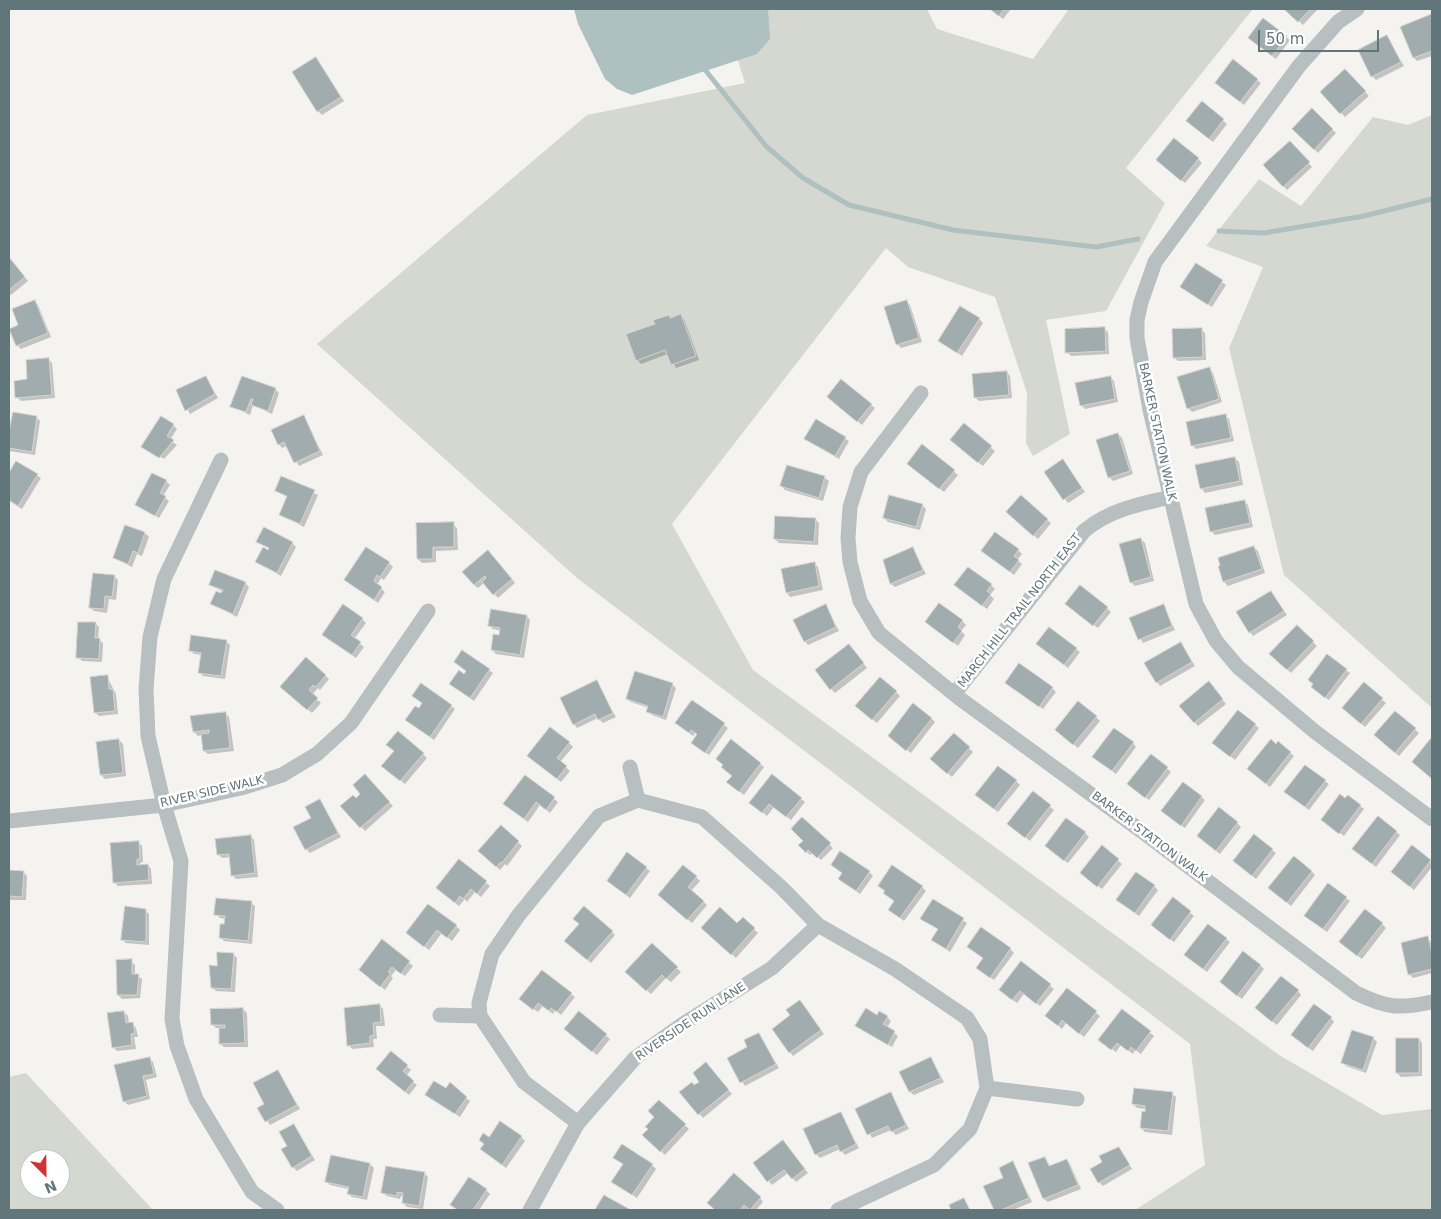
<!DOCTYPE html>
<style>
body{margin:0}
#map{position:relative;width:1441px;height:1219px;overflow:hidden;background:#f4f3f0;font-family:"DejaVu Sans",sans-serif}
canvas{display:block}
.frame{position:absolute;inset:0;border:10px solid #61767a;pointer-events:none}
.north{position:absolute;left:20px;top:1149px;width:50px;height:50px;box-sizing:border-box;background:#fff;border:1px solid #c0c8ca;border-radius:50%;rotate:157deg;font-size:14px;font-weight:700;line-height:20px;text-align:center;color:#61767a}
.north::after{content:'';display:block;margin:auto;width:18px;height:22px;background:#d43037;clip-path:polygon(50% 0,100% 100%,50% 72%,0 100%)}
.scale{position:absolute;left:1258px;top:30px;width:121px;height:22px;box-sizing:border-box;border:2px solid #61767a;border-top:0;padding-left:6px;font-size:15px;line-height:18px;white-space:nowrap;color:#61767a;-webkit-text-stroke:4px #fff;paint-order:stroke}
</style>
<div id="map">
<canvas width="1441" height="1219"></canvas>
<div class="frame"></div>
<div class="north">N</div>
<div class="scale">50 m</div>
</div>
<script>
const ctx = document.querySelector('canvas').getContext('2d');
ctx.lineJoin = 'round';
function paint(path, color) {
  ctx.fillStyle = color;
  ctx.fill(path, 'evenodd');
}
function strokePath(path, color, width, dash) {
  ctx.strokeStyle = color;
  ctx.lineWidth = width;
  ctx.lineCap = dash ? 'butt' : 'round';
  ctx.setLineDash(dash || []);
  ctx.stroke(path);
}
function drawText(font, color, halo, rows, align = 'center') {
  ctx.font = font + ' "DejaVu Sans",sans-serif';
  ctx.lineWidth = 5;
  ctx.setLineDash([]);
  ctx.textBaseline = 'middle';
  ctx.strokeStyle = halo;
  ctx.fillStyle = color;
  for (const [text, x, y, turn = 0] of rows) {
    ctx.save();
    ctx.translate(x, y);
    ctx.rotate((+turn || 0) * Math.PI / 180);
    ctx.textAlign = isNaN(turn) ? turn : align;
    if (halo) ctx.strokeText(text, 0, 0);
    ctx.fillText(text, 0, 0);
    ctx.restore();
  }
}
const green = new Path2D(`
 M722,9H927L937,29L1033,59L1069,9H1253L1126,168L1165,203L1106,311L1046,320L1070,434L1033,456L1026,443L1027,393L995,297L908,267L886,248L672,524L753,670L1279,1055L1382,1115L1432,1109V1210H1135L1205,1165L1190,1044L577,578L317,344L587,115L745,83Z
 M1432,115V708L1284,575L1229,348L1263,267L1206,246L1259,179L1301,206L1373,117L1408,125Z
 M26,1073L153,1210H9V1077ZM30,1159H60V1189H30Z`);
const water = new Path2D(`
 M574,9H768L770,39L757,54L632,95L617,89L605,79L578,24Z`);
const shadow = new Path2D(`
 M991,9H1011L1003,19Z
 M1286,9H1318L1303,25Z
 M1432,16V56L1417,61L1414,58L1402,27Z
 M1286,37L1290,40L1276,59L1253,42Z
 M1387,37L1404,66L1376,80L1372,76Z
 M316,59L344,101L322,115L318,111Z
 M1233,61L1261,83L1244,105L1220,87Z
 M1345,70L1369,96L1345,117L1321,92Z
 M1202,103L1227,124L1213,142L1191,125Z
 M1312,110L1336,133L1318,153L1294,129Z
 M1290,143L1312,167L1287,190L1265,165Z
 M1198,159L1202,163L1185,183L1161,164Z
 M9,258L28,281L11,295L9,293Z
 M1196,264L1226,285L1212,307L1182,287Z
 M34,301L38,305L51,337L21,349L17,345L20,326Z
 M906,301L910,305L922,342L901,348L897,344Z
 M669,316L672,319L680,316L684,319L699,360L676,368L668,354L641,364L637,360L656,324Z
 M979,319L983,323L962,356L940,341Z
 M1104,329L1108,332L1109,354L1071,356L1067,352Z
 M1201,329L1205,333L1206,360L1178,361L1174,357Z
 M48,359L52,363L55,398L21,401L17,397Z
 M1209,369L1213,373L1222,402L1192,412L1188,408Z
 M1007,372L1010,376L1012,398L979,401L975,397Z
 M206,377L218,398L190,414L177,390Z
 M1110,377L1114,381L1118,402L1085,409L1081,405Z
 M275,389L279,393L272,414L253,405L250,415L232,406Z
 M832,401L871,405L875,408L862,425Z
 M1226,416L1229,419L1234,441L1196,449L1192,445Z
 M36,417L40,421L35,455L9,451V433Z
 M304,417L323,455L299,466L287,446L282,448L279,444Z
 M817,421L849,441L839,459L810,442Z
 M173,425L177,429L170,440L177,445L164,459L146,448Z
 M964,425L995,451L983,466L955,443Z
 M1118,434L1122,438L1133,474L1113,481L1109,477Z
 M922,446L958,475L944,492L912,467Z
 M1235,458L1239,462L1243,485L1205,493L1202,489L1197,466Z
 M1063,461L1085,492L1068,503L1046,472Z
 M17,462L41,478L22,509L9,501V475Z
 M787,467L825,478L829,481L823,501L785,490L781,486Z
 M282,478L318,495L304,527L280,514L287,497L276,491Z
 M166,481L170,485L163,496L169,501L159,518L137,504Z
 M1021,497L1051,523L1038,539L1011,516Z
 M1244,501L1248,505L1253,527L1215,535L1211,531Z
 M922,505L926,509L920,530L888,522L884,518Z
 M815,519L819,523L818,545L779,543L775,539Z
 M453,524L457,528L458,550L436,551V562L422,563L418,559Z
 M126,526L145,533L149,537L142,556L137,554L132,567L114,558Z
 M1141,539L1145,543L1154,581L1135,586L1131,582Z
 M258,542L292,543L296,547L281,576L257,562L270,549Z
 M1254,547L1258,551L1265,573L1228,586L1224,582L1219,567Z
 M913,549L926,574L895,587L891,584L884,561Z
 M1018,550L1022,554L1017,560L1022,564L1014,575L987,554Z
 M492,555L515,583L498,598L484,583L478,588L474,585Z
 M389,563L393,567L384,580L381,578L377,585L385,592L378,603L345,580Z
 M814,563L818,567L823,590L790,597L787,593Z
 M114,576L118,580L116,600L109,599L107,613L94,611L90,607Z
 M245,583L249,587L237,617L212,604L223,592L211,585Z
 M991,585L995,589L990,595L994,599L987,609L959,589Z
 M1271,592L1287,615L1253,636L1250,632Z
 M826,606L839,631L808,645L805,641Z
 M1163,606L1175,630L1143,643L1131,619Z
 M1071,607L1107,608L1111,612L1098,628Z
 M527,616L530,620L524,658L496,654L492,650L501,631L493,629L489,626Z
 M362,619L366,623L354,639L364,647L356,658L327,638Z
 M962,621L966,625L961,631L965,635L958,646L930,625Z
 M95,623L99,627L98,639L103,643L102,662L82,661L78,657Z
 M1297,627L1317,646L1291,673L1271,654Z
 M226,641L230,645L225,679L203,676L199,672L202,655L194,654L190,650Z
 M1181,643L1195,666L1160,686L1157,682Z
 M1038,644L1076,649L1080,652L1068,668Z
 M853,650L867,668L835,693L831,689Z
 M306,659L329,679L320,690L318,688L312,695L321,703L312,713L285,691Z
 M489,670L493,673L474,701L455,688L464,676Z
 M1346,670L1350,673L1329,700L1316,691Z
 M107,677L116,694L118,714L99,716L95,712Z
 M596,682L616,717L603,723L598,718L577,728L574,724Z
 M672,684L676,688L666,720L652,715L648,711L649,708L631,702L628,699Z
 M1364,684L1386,703L1365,727L1347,711Z
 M1010,686L1052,688L1056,692L1043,709Z
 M1212,687L1226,704L1198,726L1181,706Z
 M896,692L900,696L877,723L861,710Z
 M692,702L728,728L709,755L697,747L698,735L695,733L693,736L681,727Z
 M423,704L451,706L455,709L434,740L411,724Z
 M1395,712L1419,733L1399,756L1379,739Z
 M225,713L229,717L234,751L208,754L204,751L202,735L198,736L194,732L192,717Z
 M1096,717L1100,721L1078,748L1060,733Z
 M931,718L935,722L911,753L893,739Z
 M1255,725L1259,728L1235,760L1218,746Z
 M954,734L973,752L952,777L936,763Z
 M119,740L123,744L126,776L105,779L101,775Z
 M731,741L764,767L744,795L732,786Z
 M569,743L573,747L560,762L570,771L561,782L533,759Z
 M1133,743L1136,747L1116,774L1098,760Z
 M1278,743L1294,756L1270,787L1252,773Z
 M395,751L423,754L427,758L405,784L387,769Z
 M1151,755L1171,772L1149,800L1132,787Z
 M525,776L558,802L550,813L540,805L528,822L509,808Z
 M369,779L393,806L365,831L342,806L362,794Z
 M1016,781L1020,785L998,812L980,799Z
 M1325,781L1329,784L1309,810L1290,795Z
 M1183,783L1205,800L1185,828L1167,815Z
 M1033,793L1054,810L1030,841L1012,827Z
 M1348,797L1364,809L1344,836L1325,822Z
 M801,799L805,802L791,820L774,807L767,816L755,806Z
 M320,800L341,837L310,853L306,849L312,819Z
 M1378,817L1400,835L1376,867L1357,852Z
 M803,819L833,848L821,860L813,853L810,855L800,845L804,841Z
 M1237,823L1241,827L1220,854L1202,840Z
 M501,827L522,846L507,866L505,864L500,870L480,851Z
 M1085,833L1089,837L1068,863L1050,850Z
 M251,836L254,840L258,877L236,879L232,875L230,857L222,858L218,854Z
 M138,842L142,846L143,862L140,863V866L148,865L151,869L152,884L118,886L114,882Z
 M1102,847L1122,864L1102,889L1085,877Z
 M1272,850L1276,853L1256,879L1239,865Z
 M459,861L490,886L481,897L475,892L467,902L465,899L459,906L441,892Z
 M1430,861L1432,867L1414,890L1397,876Z
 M646,868L650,871L630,898L608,881Z
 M9,871L23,872L27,876L26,900H9Z
 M1311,871L1315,875L1291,906L1274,892Z
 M869,872L873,876L860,894L844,882V874Z
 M696,877L700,881L691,891L707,905L692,923L663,899Z
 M1154,886L1158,890L1139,916L1122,904Z
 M922,887L926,891L904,921L893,913Z
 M1346,898L1350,901L1327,932L1309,919Z
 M1173,899L1194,916L1174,942L1156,929Z
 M933,901L967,923L950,952L933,940L939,930L922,918Z
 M251,903L255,906L252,944L224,941L220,937L226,919L220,918L216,914Z
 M145,910L149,914V945L126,943L123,940Z
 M743,919L758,933L736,958L703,928L738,925Z
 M1382,924L1386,928L1362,959L1344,946Z
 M456,926L460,930L452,941L442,933L429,950L407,933Z
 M612,932L615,935L591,963L570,945Z
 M1428,938L1432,944V973L1413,978L1409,974Z
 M1226,939L1230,942L1207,972L1190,959Z
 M382,941L413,966L405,976L396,970L391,976L393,978L385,990L364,973Z
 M652,945L681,972L671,982L666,978L651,994L627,972Z
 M1010,949L1014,953L994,980L982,972L984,959L972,950Z
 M233,954L237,958L235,992L216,991L212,987L218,967Z
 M131,961L135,965V975L142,979L140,998L122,999L118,995Z
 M1022,963L1054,989L1040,1006L1024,994L1017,1003L1004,994Z
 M1260,965L1264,969L1242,999L1225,986Z
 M1067,990L1100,1016L1084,1037L1066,1023L1062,1029L1050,1019Z
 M1298,991L1301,995L1277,1025L1260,1012Z
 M571,994L575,997L561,1015L555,1010L553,1014L543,1006L538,1012L525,1003Z
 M379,1005L383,1009L385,1026H376L377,1039H373L374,1047L352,1049L349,1045Z
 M804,1005L824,1034L793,1056L790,1052L792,1016Z
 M243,1009L247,1013L248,1047H224L220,1044V1028H216L212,1024Z
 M1122,1011L1154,1036L1141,1054L1135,1050L1133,1054L1121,1045L1116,1052L1104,1043Z
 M124,1012L128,1016L129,1024H133L136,1028L138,1037H134L136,1049L117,1051L113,1047Z
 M580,1013L610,1039L597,1055L570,1032Z
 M887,1017L891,1021L887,1028L898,1036L892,1047L857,1026Z
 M1331,1018L1334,1022L1313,1051L1296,1039Z
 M758,1034L779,1068L745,1086L729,1059L749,1048Z
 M1373,1038L1377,1042L1366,1073L1346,1066L1343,1062Z
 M1419,1039L1422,1043V1076L1401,1077L1397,1073Z
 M391,1053L411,1070L406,1076L417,1085L409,1095L382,1073Z
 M149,1058L153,1062L157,1077L146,1080L150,1099L128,1105L124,1101Z
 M931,1059L944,1082L914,1095L910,1092Z
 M710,1068L732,1094L703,1118L681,1093L701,1082Z
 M278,1071L300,1109L270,1125L259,1109L266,1105Z
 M891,1094L909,1129L896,1135L891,1130L872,1138L857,1109Z
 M1172,1094L1176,1097L1172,1135L1145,1132L1141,1128L1146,1109L1137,1108L1133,1104Z
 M427,1095L466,1098L470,1101L460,1117Z
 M659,1101L689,1129L665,1155L644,1135L656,1117Z
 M840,1113L859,1148L845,1155L840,1149L820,1158L816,1154Z
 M293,1125L315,1160L297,1171L293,1167L289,1146Z
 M521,1137L525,1141L506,1168L486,1153Z
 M786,1145L808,1173L796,1182L788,1173L772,1185L754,1163Z
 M1119,1148L1132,1169L1103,1186L1099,1182L1104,1162Z
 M615,1157L652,1165L656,1169L637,1198L617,1185L624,1165Z
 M1045,1158L1051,1167L1066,1160L1070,1164L1081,1189L1048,1202L1044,1199L1030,1164Z
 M1013,1163L1032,1202L1013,1210H995L985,1187L1005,1178Z
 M370,1164L374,1168L367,1200L352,1197L348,1194L349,1189L330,1185L327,1182Z
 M424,1173L428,1177L423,1209L407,1207L403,1203L404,1196H401L400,1199L387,1196L383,1193Z
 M486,1190L490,1194L479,1210H458L452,1205Z
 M760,1198L763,1202L756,1210L749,1208L747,1210H716L709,1203Z`);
const stream = new Path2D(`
 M706,71L766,146L803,178L849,205L953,230L1096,247L1138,239
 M1219,231L1264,233L1364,216L1432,199`);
const building = new Path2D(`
 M990,9H1004L999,16Z
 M1284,9H1311L1298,22Z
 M1432,14V51L1413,58L1400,27Z
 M1263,18L1287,36L1272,56L1248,38Z
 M1387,35L1401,62L1371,77L1358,50Z
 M316,57L341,97L317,112L292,72Z
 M1233,59L1258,79L1240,102L1215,83Z
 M1345,69L1366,91L1340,114L1320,92Z
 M1202,101L1224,119L1209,139L1186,121Z
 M1312,108L1333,129L1314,150L1292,129Z
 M1174,138L1199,158L1181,181L1156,160Z
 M1290,141L1310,162L1283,187L1263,165Z
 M9,257L25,277L9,290Z
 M1196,263L1223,280L1208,305L1180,287Z
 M35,300L48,333L16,346L9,329L18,325L12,309Z
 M907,300L919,338L896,345L884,307Z
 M960,306L980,318L957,353L938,341Z
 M681,314L696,356L671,365L665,350L636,361L626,334L655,324L653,320L669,315L670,318Z
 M1105,327L1106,351L1065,353V329Z
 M1202,328L1203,357L1173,358L1172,329Z
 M49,358L52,395L15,398L14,381L27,379L26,360Z
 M1210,367L1219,399L1187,409L1177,377Z
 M1007,371L1009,395L974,398L972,374Z
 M206,376L215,394L185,411L176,390Z
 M242,376L276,388L268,411L251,405L253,399H251L246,412L230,407Z
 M1111,376L1115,399L1080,406L1075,383Z
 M841,379L872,404L857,422L827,397Z
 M13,412L37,416L32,452L9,448V432Z
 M1226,414L1231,438L1191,446L1186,422Z
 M304,415L320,451L294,463L284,442L278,445L271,430Z
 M161,416L174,424L167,436L174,440L159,458L141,447Z
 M816,419L846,437L835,456L804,439Z
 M964,423L992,446L978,463L950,440Z
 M1118,433L1130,471L1108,478L1096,440Z
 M922,444L955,470L939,489L907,464Z
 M1235,457L1240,481L1200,489L1195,465Z
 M1063,459L1082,488L1063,500L1044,472Z
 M16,461L38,474L18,506L9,500V473Z
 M787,465L825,476L819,498L780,486Z
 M152,473L167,480L160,493L166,496L155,516L135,505Z
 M281,476L315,490L300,524L279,515L287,496L275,491Z
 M889,495L923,504L916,527L883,518Z
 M1021,495L1048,519L1033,536L1006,512Z
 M1245,500L1250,523L1210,532L1205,508Z
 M775,516L816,518L814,542L774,539Z
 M454,522V547H433V559H417L416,523Z
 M125,525L145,532L138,553L133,551L128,564L113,558Z
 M264,527L293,542L277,573L255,562L263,547L268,550L269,548L256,542Z
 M995,532L1019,549L1014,556L1019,560L1010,572L981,551Z
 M1141,538L1151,577L1130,583L1119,544Z
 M1254,546L1262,569L1223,582L1218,566H1220L1218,558Z
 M366,547L390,562L380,577L377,575L374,581L382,587L374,600L344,580Z
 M913,547L923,570L890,584L883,560Z
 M488,550L512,579L493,595L482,582L486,578L485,576L474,585L462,572Z
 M815,562L819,586L786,593L781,569Z
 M968,567L992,584L987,591L991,594L982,606L954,585Z
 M215,570L246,582L233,614L210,604L216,591L221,593L223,590L209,585Z
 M93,573L115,575L112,597L105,596L104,609L89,608Z
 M1080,585L1108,607L1093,626L1065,604Z
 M1271,591L1284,611L1249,633L1236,612Z
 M939,603L963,620L958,627L962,631L953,643L925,622Z
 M343,604L363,618L351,635L361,642L352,655L322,635Z
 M826,604L836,627L804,642L793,620Z
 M1164,604L1172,626L1138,640L1129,618Z
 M491,609L527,615L520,655L491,650L493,634L499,635L500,628L488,626Z
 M78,622H96L95,638H100L99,659L76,658Z
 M1297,625L1314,641L1287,670L1269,654Z
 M1049,627L1077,648L1064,665L1036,644Z
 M191,635L227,640L221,676L198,673L201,653L189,651Z
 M1181,642L1192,662L1156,683L1144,663Z
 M849,644L864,663L830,690L815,670Z
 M462,650L490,669L470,698L449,684L459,670L464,674L466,671L454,662Z
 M1327,654L1347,669L1325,698L1311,687L1313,684L1308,680Z
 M306,657L326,675L316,687L313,685L309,690L318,698L307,710L280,687Z
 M1019,663L1053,687L1039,707L1005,683Z
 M635,671L673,683L663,717L646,712L648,706L626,699Z
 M108,675L109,689H113L115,711L94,713L90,677Z
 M880,677L897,691L872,720L855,706Z
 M597,680L613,713L598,720L595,714L573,725L560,698Z
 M1209,681L1223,699L1194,723L1179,706Z
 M1364,682L1383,698L1361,724L1342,708Z
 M421,683L452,705L430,737L405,720L415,706L419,708L422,703L412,696Z
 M692,700L725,723L705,753L691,743L697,734L691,730L689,733L675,723Z
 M1078,701L1097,716L1073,745L1055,730Z
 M913,703L932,718L906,751L888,736Z
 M1238,710L1256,724L1230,757L1212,743Z
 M1395,711L1416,728L1395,753L1374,735Z
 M226,712L230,748L203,751L201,734L209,733V730L193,732L190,716Z
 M550,727L570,742L557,758L567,766L557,779L527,756Z
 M1114,728L1134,742L1112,771L1092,757Z
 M398,731L424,753L400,781L381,766L394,751L386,745Z
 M954,733L970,747L947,774L930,759Z
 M1432,737V779L1412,762Z
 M119,739L123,773L100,775L96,742Z
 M731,739L761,763L739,792L726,782L732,776L721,767L723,765L716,759Z
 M1271,739L1276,744L1278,741L1291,752L1266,784L1247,769Z
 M1151,754L1168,767L1145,798L1127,784Z
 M1305,765L1326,780L1305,807L1284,792Z
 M998,766L1017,780L994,809L975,795Z
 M365,774L390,802L360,828L340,806L353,795L356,798L360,794L353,785Z
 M772,774L802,798L786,817L769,804L762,813L749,803Z
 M525,775L555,797L546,810L536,802L524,819L503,804Z
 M1183,782L1202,796L1181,826L1161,811Z
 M1033,791L1051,805L1025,838L1007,824Z
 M1340,794L1345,798L1348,795L1361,805L1339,834L1321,820Z
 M320,799L338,833L305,850L293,827L311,818L305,807Z
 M1219,807L1238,822L1216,851L1197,836Z
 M1378,816L1397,831L1372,864L1352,849Z
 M802,817L831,843L817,858L808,850L806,853L798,845L803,841L791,829Z
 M1066,818L1086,832L1064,861L1045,846Z
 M501,825L519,841L502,863L501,862L496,867L478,851Z
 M1254,834L1273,849L1252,876L1233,861Z
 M251,835L255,873L231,876L229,854L217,855L215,839Z
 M139,841L140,859H137V865L148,864L149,880L113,883L110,843Z
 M1102,845L1119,859L1097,887L1080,873Z
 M1412,845L1431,860L1410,887L1391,872Z
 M840,851L870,871L856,891L838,879L842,873L831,865Z
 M627,852L647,867L626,895L607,881Z
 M1294,856L1312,871L1287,903L1268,888Z
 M459,859L487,881L477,894L471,889L463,899L460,896L455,903L436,888Z
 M683,865L697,876L688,887L704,901L687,920L658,895Z
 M892,865L923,886L900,918L888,910L894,901L883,893L885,891L878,886Z
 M9,870L24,871L22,897L9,896Z
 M1136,872L1155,885L1135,913L1116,900Z
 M1328,883L1347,897L1323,929L1304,916Z
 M1173,897L1191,911L1170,940L1151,925Z
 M216,898L252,901L248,941L219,938L220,924H224L225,916L214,915Z
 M933,899L964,918L946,949L931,940L938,929L920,919Z
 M428,904L457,925L447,938L437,930L424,947L406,933Z
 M125,906L146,909V942L121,940Z
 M584,906L613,931L587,960L564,941L579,924L573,919Z
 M720,907L737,923L743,917L755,928L731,955L701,928Z
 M1365,909L1383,923L1357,956L1339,942Z
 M1208,924L1227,938L1203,969L1184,955Z
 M981,927L1011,948L990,978L976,968L983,958L967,947Z
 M1428,936L1432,953V969L1408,975L1401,943Z
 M382,939L410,961L401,974L392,967L388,972L391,973L380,987L359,970Z
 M652,943L678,967L666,979L662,975L646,991L625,972Z
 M1243,951L1261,965L1237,996L1220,982Z
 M217,952L234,953L231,989L211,988L209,965L217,966Z
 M132,959V974H139L137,995H117L116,960Z
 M1021,961L1051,984L1036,1004L1020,991L1012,1000L999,990Z
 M542,970L572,993L557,1012L551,1008L549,1011L538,1003L533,1010L519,999Z
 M1281,976L1299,990L1272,1022L1255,1008Z
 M1067,988L1097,1011L1079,1034L1062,1020L1058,1026L1045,1016Z
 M800,1000L821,1030L789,1053L772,1029L790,1015L786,1010Z
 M380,1004L381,1022L373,1023L374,1035L370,1036V1043L347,1046L344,1008Z
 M1314,1004L1332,1017L1308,1048L1291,1035Z
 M243,1008L245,1043L219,1044V1028H225V1025H211L210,1009Z
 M866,1008L877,1015L879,1011L888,1016L883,1024L895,1031L888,1045L855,1026Z
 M1122,1009L1151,1031L1136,1051L1131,1047L1128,1051L1117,1043L1111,1050L1098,1040Z
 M124,1011L126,1023L133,1022L135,1033L131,1034L132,1045L112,1048L107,1013Z
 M579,1011L607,1034L592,1052L564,1029Z
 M1352,1030L1374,1037L1363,1070L1341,1063Z
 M759,1033L776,1064L740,1083L727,1058L747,1047L744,1040Z
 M1396,1038H1419V1073H1396Z
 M391,1051L408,1065L403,1071L414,1081L405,1092L376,1069Z
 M150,1057L154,1074L143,1076L147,1096L123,1102L114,1065Z
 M931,1057L941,1078L909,1092L899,1072Z
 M706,1062L729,1090L698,1115L679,1092L692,1082L694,1085L699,1082L693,1073Z
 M278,1070L297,1105L265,1122L257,1108L264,1104L253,1083Z
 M434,1081L446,1088L450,1082L467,1097L455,1114L425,1095Z
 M1134,1088L1173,1092L1168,1131L1140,1128L1142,1111L1145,1112V1106L1132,1104Z
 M891,1092L906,1125L891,1132L888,1126L867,1135L855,1109Z
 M659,1100L686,1124L660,1152L642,1135L648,1129L645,1127L654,1117L648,1111Z
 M841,1112L856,1144L840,1152L837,1145L815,1155L803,1129Z
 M500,1121L522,1136L502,1165L480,1149L484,1144L479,1140L483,1133L489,1137Z
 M294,1124L312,1156L292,1168L281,1149L287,1146L279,1132Z
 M783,1140L805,1169L792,1179L784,1170L767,1182L753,1163Z
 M622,1144L653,1164L632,1195L611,1182L623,1164L613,1158Z
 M1119,1147L1130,1165L1098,1183L1090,1169L1102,1162L1099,1156Z
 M331,1155L370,1163L363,1197L347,1194L349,1187L325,1182Z
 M1045,1157L1049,1166L1067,1159L1078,1185L1043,1199L1028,1163Z
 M1013,1161L1029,1198L1001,1210H994L983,1186L1003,1178L999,1168Z
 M386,1166L425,1172L419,1206L402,1203L403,1193L397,1192V1196L381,1193Z
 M734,1173L761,1197L750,1210L744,1205L740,1210H715L707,1203Z
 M469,1177L487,1189L473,1210H458L450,1205Z
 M604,1195L629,1209L628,1210H595Z
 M964,1198L970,1210H951L949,1205Z`);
const street = new Path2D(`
 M1357,9L1338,22L1299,66L1155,262L1141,302L1137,320V338L1150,410L1196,604L1216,641L1238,667L1314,731L1432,819
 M921,393L861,472L850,507L848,538L850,562L860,601L879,633L959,698L1144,833L1356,993C1387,1008 1399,1009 1432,1002
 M221,460L164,579L150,637L146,689L148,736L164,805L181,861L172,1019L177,1046L196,1099L252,1192L277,1210
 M954,694L1084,531C1109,510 1139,504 1171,497
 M630,767L638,800
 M9,821L164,805L241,788L282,775L317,754L351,723L428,611
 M440,1015L480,1016
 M987,1088L1077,1099
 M578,1123L524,1082L480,1016L479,1003L492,954L518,916L599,816L638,800L702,817L782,888L818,925L895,969L967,1018L980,1039L987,1088L970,1129L934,1165L838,1210
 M530,1210L578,1123L635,1058L683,1024L772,968L818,925`);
const streetNames = [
 ["BARKER STATION WALK",1157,432,78],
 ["MARCH HILL TRAIL NORTH EAST",1020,611,-52],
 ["RIVER SIDE WALK",212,792,-13],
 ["BARKER STATION WALK",1149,837,37],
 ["RIVERSIDE RUN LANE",691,1022,-34]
];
paint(green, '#d5d8d0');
paint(water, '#afc0c0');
paint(shadow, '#0003');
strokePath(stream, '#afc0c0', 5);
paint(building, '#a0acad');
strokePath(building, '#d5d5d3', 1);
strokePath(street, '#b8bfc0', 15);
drawText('12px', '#61767a', '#fff', streetNames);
</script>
